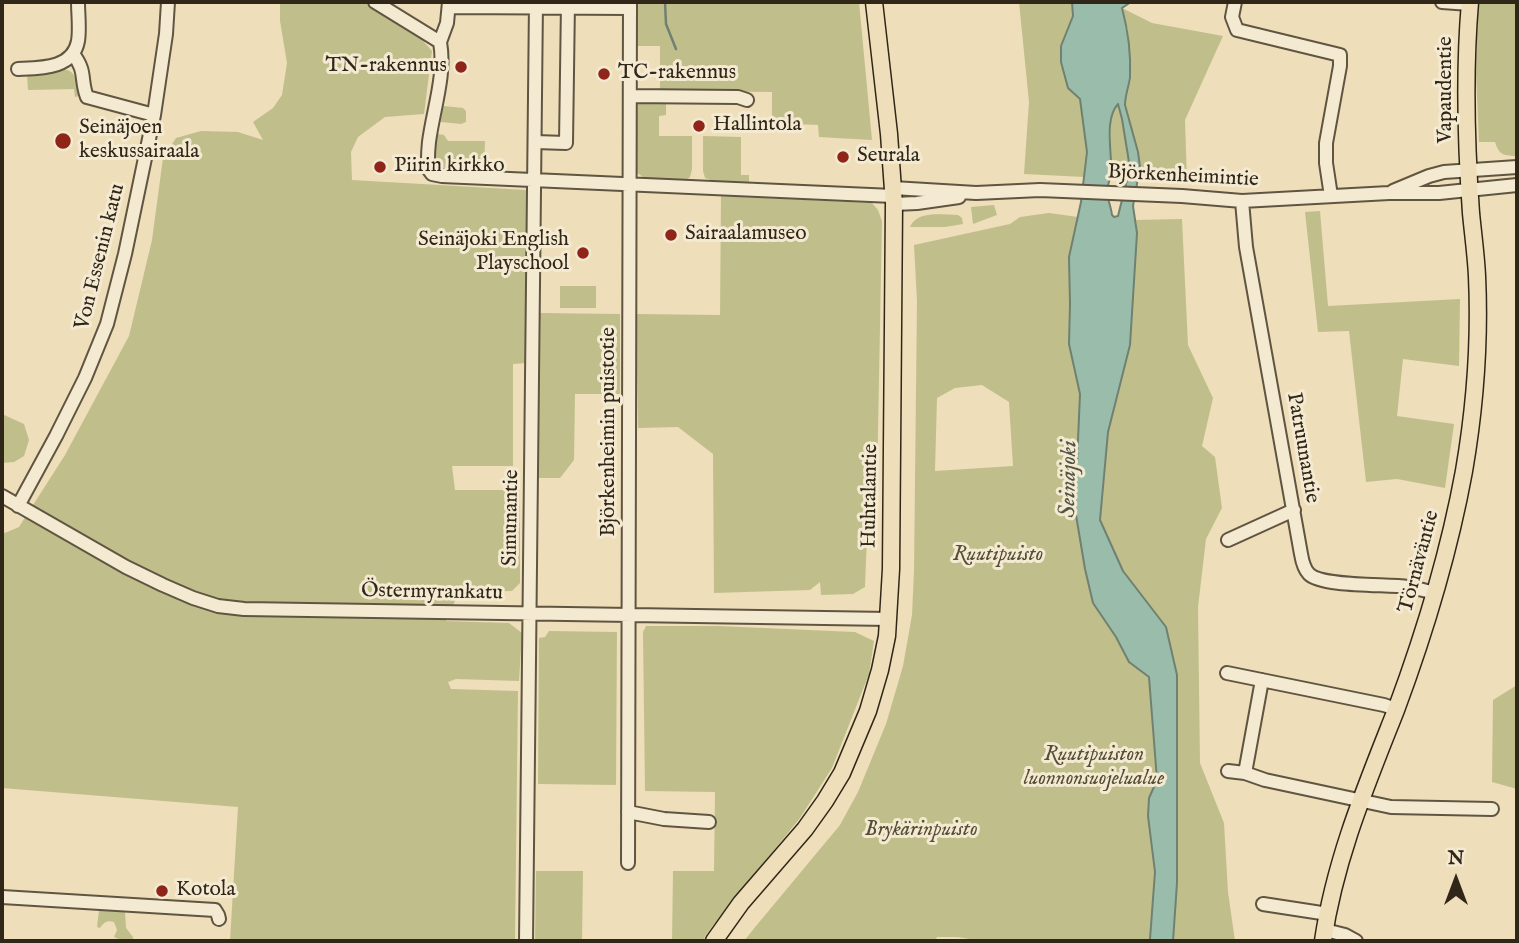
<!DOCTYPE html>
<meta charset="utf-8">
<style>
body{margin:0}
#map{position:relative;width:1519px;height:943px;overflow:hidden;background:#eedeba;font-family:"IM FELL English",serif}
canvas{display:block}
.frame{position:absolute;inset:0;border:4px solid #312719;pointer-events:none}
.north{position:absolute;left:1421px;top:845px;width:70px;height:70px;-webkit-text-stroke:5px #f4ead2;paint-order:stroke;rotate:0deg;font-size:19px;font-weight:700;line-height:28px;text-align:center;color:#312719}
.north::after{content:'';display:block;margin:auto;width:24px;height:32px;background:#312719;clip-path:polygon(50% 0,100% 100%,50% 72%,0 100%)}
</style>
<div id="map">
<canvas width="1519" height="943"></canvas>
<div class="frame"></div>
<div class="north">N</div>
</div>
<script>
const ctx = document.querySelector('canvas').getContext('2d');
ctx.lineJoin = 'round';
function paint(path, color) {
  ctx.fillStyle = color;
  ctx.fill(path, 'evenodd');
}
function strokePath(path, color, width, dash) {
  ctx.strokeStyle = color;
  ctx.lineWidth = width;
  ctx.lineCap = dash ? 'butt' : 'round';
  ctx.setLineDash(dash || []);
  ctx.stroke(path);
}
function drawText(font, color, halo, rows, align = 'center') {
  ctx.font = font + ' "IM FELL English",serif';
  ctx.lineWidth = 6;
  ctx.setLineDash([]);
  ctx.textBaseline = 'middle';
  ctx.strokeStyle = halo;
  ctx.fillStyle = color;
  for (const [text, x, y, turn = 0] of rows) {
    ctx.save();
    ctx.translate(x, y);
    ctx.rotate((+turn || 0) * Math.PI / 180);
    ctx.textAlign = isNaN(turn) ? turn : align;
    if (halo) ctx.strokeText(text, 0, 0);
    ctx.fillText(text, 0, 0);
    ctx.restore();
  }
}
const green = new Path2D(`
 M280,2H364L416,33L432,51L424,114L385,117L358,137L351,152L352,180L526,190L528,195L527,363L513,364V466H452L455,490H520V583L512,591L459,592L446,621L509,623L522,633L519,681L456,679L448,682L451,689L518,691L515,941H230L238,807L2,788V532L5,533L19,527L65,455L129,336L152,240L163,158L176,138L201,131L238,132L263,140L253,122L273,108L282,95L287,63L280,21Z
 M634,2H859L872,140L819,137L818,125L772,123V92L660,91V46H634Z
 M1019,2H1072L1073,16L1061,46L1068,88L1080,99L1088,152L1084,177L1024,174L1029,102Z
 M1478,2H1517V156C1504,156 1499,155 1495,142H1479L1476,73Z
 M1122,8L1152,23L1223,36L1185,120L1187,181L1110,179L1112,173L1110,152L1111,113L1115,107L1125,98L1128,30Z
 M64,69C78,72 77,84 79,96L75,97L74,89L28,90L27,74H49Z
 M642,102H666V115L659,116V136H692V169L690,177L685,181L645,178L637,173L636,111L637,105Z
 M444,106L463,108L466,111V122L461,124L441,122L439,119L440,108Z
 M438,134L444,135L448,141H485L484,170L445,169L437,165C434,156 431,141 438,134Z
 M703,136L741,137V175H749V182L714,181L705,178L703,171Z
 M721,196L872,203L878,210L882,221L877,484L869,485L865,587L853,594L821,595L820,582L810,590L714,593L713,454L678,427L638,428L636,314L720,315Z
 M994,205L997,215L973,224L971,207Z
 M1320,211L1328,306L1460,299L1459,366L1403,359L1397,416L1454,424L1445,488L1397,479L1366,482L1349,331L1318,332L1305,212Z
 M1049,213L1078,217L1069,257L1070,304L1069,344L1080,394L1075,509L1085,569L1093,603L1116,637L1129,662L1149,677L1157,780L1149,798L1148,816L1155,872L1150,939L1148,941H975C964,936 950,937 937,937L935,941H744L756,926L840,825L858,792L886,724L903,666L912,615L914,571L917,301L914,245L1010,224L1020,217ZM982,385L1009,402L1013,466L935,471L937,398L955,388Z
 M958,215L962,218L963,224L945,227H910C917,210 943,215 958,215Z
 M1182,219L1188,345L1213,398L1202,446L1215,457L1222,508L1206,539L1198,607L1200,763L1224,823L1228,892L1235,941H1173L1177,883V675L1166,627L1123,571L1100,520L1108,432L1130,345L1137,233L1136,220Z
 M560,286H596V308H560Z
 M540,313L620,314V394H575L574,460L560,478H538Z
 M2,414L24,424L29,440L24,456L14,462L2,463Z
 M646,626H718L855,632L874,641L869,674L832,768L800,818L711,928L702,941H672L673,871H714L715,792L645,791L643,632Z
 M549,631L617,632L616,785L538,784L539,638L545,637Z
 M1517,685V789L1492,782L1493,700Z
 M536,871H583L582,941H535Z
 M99,910L125,912L126,928L133,937V941H123L114,937L117,930L114,922C107,920 104,922 100,928L97,927Z`);
const water = new Path2D(`
 M1072,2H1131L1122,8C1128,30 1131,54 1130,77C1129,86 1125,95 1125,105L1138,152L1140,167L1133,206L1137,233L1130,345L1108,432L1100,520L1123,571L1166,627L1177,675V883L1173,941H1148L1150,939L1155,872L1148,816L1149,798L1157,780L1149,677L1129,662L1116,637L1093,603L1085,569L1075,509L1080,394L1069,344L1070,304L1069,257L1081,202L1087,152L1080,99L1068,88L1061,62V46L1073,16ZM1118,104L1122,119L1129,162L1127,180L1118,216L1114,217L1112,215C1111,207 1108,200 1107,193C1107,185 1111,178 1111,170C1112,151 1104,119 1118,104Z`);
const stream = new Path2D(`
 M665,2L666,24L676,49`);
const minor = new Path2D(`
 M375,2L440,42C446,75 433,110 429,142C428,152 427,161 429,170L432,174L442,176L893,196
 M1235,2L1232,17L1237,30L1340,55V66L1326,143V163L1331,196
 M1442,2L1470,4
 M449,7L630,8
 M440,42L447,23L449,2
 M73,54C87,72 80,79 87,97L154,115
 M18,69C40,68 73,69 78,41C80,29 78,14 78,2
 M630,96L738,97L747,100
 M535,142L566,143L568,2
 M893,188L976,193L1040,190L1182,196L1242,201L1389,193H1439L1517,185
 M1393,191L1429,176L1444,172L1517,167
 M1242,201L1246,247L1301,554C1302,560 1304,569 1309,574C1322,587 1387,584 1408,587C1417,588 1426,591 1435,593
 M894,204L917,203L959,197
 M2,496L126,567L163,585L193,598L218,606L244,609L889,619
 M18,506L56,436L85,378L107,324L125,254L154,115L166,34L168,2
 M1228,540L1294,510
 M1227,673L1384,705L1396,709
 M1228,771L1245,773L1265,780L1391,807L1492,809
 M1245,773L1262,680
 M628,812L664,819L709,822
 M628,863L630,2
 M2,897L215,910L218,915L219,919
 M1263,904L1328,914
 M1325,930L1345,935L1356,941
 M526,941L536,2`);
const major = new Path2D(`
 M714,941L741,903L805,829L825,801L842,773L868,711L880,670L887,636L891,569L894,204L889,134L874,2
 M1323,941C1335,859 1366,786 1396,710C1425,632 1449,553 1464,471C1475,407 1480,341 1477,276C1476,255 1473,234 1471,213C1466,143 1464,72 1470,2`);
const markers = [
 [461,67,7,"#8f2418"],
 [604,74,7,"#8f2418"],
 [699,126,7,"#8f2418"],
 [63,141,9,"#8f2418"],
 [843,157,7,"#8f2418"],
 [380,167,7,"#8f2418"],
 [671,235,7,"#8f2418"],
 [583,253,7,"#8f2418"],
 [162,891,7,"#8f2418"]
];
const poiNames = [
 ["TN-rakennus",447,67,"right"],
 ["TC-rakennus",618,74],
 ["Hallintola",713,126],
 ["Seinäjoen",79,129],
 ["keskussairaala",79,153],
 ["Seurala",857,157],
 ["Piirin kirkko",394,167],
 ["Sairaalamuseo",685,235],
 ["Seinäjoki English",569,241,"right"],
 ["Playschool",569,265,"right"],
 ["Kotola",176,891]
];
const streetNames = [
 ["Vapaudentie",1447,90,-90],
 ["Björkenheimintie",1183,177,3],
 ["Von Essenin katu",101,257,-76],
 ["Björkenheimin puistotie",610,432,-90],
 ["Patruunantie",1302,448,80],
 ["Huhtalantie",871,496,-89],
 ["Simunantie",512,518,-89],
 ["Törnäväntie",1420,562,-75],
 ["Östermyrankatu",432,593,1]
];
const parkNames = [
 ["Ruutipuisto",998,556],
 ["Ruutipuiston",1094,756],
 ["luonnonsuojelualue",1094,780],
 ["Brykärinpuisto",921,831]
];
const waterNames = [
 ["Seinäjoki",1070,479,-89]
];
paint(green, '#c0bf8b');
paint(water, '#9abdab');
strokePath(water, '#708171', 2);
strokePath(stream, '#708171', 2.5);
strokePath(minor, '#605541', 16);
strokePath(major, '#312719', 19);
strokePath(minor, '#f4ead2', 12);
strokePath(major, '#eedeba', 16);
for (const [x, y, r, color] of markers) {
  const dot = new Path2D();
  dot.arc(x, y, r, 0, 2 * Math.PI);
  ctx.fillStyle = color;
  ctx.fill(dot);
  strokePath(dot, '#f4ead2', 2.5);
}
drawText('21px', '#312719', '#f4ead2', poiNames, 'left');
drawText('21px', '#312719', '#f4ead2', streetNames);
drawText('italic 21px', '#554d36', '#f4ead2', parkNames);
drawText('italic 23px', '#505445', '#f4ead2', waterNames);
</script>
